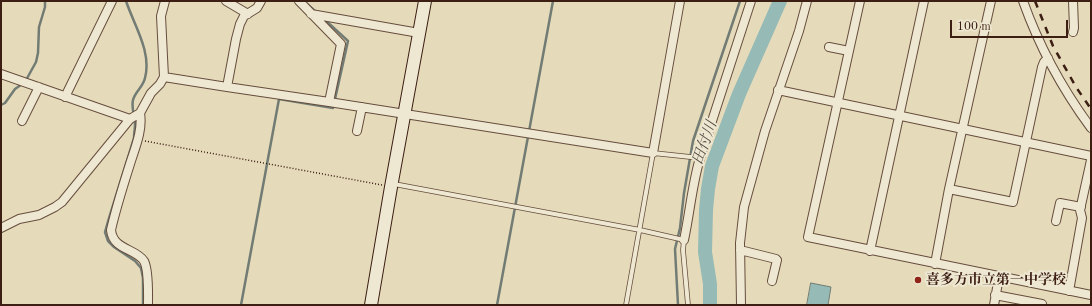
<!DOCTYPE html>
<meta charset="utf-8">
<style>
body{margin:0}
#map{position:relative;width:1092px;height:306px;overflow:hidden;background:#e5dbba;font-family:"Old Standard TT",serif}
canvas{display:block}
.frame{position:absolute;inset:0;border:2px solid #3c1e13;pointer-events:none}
.scale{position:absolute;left:950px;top:20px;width:118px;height:18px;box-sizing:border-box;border:2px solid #3c1e13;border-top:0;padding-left:5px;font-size:12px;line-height:14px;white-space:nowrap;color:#3c1e13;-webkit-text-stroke:3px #eee8d2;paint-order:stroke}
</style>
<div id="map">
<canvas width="1092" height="306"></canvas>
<div class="frame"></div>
<div class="scale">100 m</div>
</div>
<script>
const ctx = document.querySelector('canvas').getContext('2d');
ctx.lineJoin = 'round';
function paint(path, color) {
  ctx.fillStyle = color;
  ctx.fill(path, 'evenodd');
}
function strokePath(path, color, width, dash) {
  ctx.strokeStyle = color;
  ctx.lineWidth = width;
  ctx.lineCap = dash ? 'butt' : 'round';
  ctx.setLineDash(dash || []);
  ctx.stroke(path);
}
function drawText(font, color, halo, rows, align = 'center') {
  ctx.font = font + ' "Old Standard TT","Noto Serif JP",serif';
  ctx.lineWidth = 4;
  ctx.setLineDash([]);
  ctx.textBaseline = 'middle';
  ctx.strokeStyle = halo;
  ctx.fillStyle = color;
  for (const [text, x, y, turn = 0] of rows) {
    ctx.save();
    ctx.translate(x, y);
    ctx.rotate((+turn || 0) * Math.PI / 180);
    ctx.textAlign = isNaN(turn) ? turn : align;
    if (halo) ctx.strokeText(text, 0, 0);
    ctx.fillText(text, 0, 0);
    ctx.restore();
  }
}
const water = new Path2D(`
 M811,283L831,287L828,305H807Z`);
const stream = new Path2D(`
 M126,1C134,25 152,52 145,78C143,87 135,92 133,100C131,108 135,117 135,125C135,129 134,133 134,138L109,218L105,232L108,241L114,247L135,261L141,268L143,278V305
 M306,3L316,12
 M1,105L5,103L15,89L25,82L36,62L38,53L39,27L45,7V1
 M241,305L279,99L333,108L348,41L324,19
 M497,305L553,1
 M678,305L675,249L680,228L684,193L693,141L740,1`);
const river = new Path2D(`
 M710,305V284L705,252L706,210L708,189L712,166L739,94L780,1`);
const path = new Path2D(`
 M145,141L382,185`);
const lane = new Path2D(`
 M394,184L640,230L684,240L683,250L688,305
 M626,305L653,153L700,158`);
const street = new Path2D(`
 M226,1L248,14
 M299,1L341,44L329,102
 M860,1L808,237L1091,295
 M1023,1C1039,46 1063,90 1091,128
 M1073,1L1074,28L1073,32
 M311,14L419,33
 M829,47L849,51
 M1,74L130,119
 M164,77L227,87L329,102L653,153L680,1
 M227,87L236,39L240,24L244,16L257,8L261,1
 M778,90L1091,156
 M65,97L112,1
 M140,113C143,130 135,148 130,164C123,186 116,208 111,230C113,250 135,248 144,261C149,270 148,295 148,305
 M22,121L39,87
 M357,131L362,107
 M949,189L1013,202L1042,67L1044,62L1048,58
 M1056,221L1060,203L1081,207
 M1,228L19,219L39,215L55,207L62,202L130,119L140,113L151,93L160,84L164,77L161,16L165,1
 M684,240C690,212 692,185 700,158L751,1
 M740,250L776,259L777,260L772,281
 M870,251L924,1
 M935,264L949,189L991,1
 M1069,291L1082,218L1080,210L1091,160
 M995,295L1042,304
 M741,305L740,243L744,207L765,131L799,31L807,1
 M994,305L999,277`);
const secondary = new Path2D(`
 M371,305L391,187L425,1`);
const rail = new Path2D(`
 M1035,1L1053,46L1076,87L1091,109`);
const markers = [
 [918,280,4,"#8f2418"]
];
const poiNames = [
 ["喜多方市立第一中学校",926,280]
];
const waterNames = [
 ["田付川",705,143,-70]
];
paint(water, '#96bab5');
strokePath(water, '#727c74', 1);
strokePath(stream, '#727c74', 2.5);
strokePath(river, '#96bab5', 14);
strokePath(lane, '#664d3d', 5.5);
strokePath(street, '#664d3d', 10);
strokePath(secondary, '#3c1e13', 14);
strokePath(path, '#3c1e13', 1.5, [1, 2]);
strokePath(lane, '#eee8d2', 4);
strokePath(street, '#eee8d2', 8);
strokePath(secondary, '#eee8d2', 12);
strokePath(rail, '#3c1e13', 2.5, [7, 7]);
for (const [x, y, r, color] of markers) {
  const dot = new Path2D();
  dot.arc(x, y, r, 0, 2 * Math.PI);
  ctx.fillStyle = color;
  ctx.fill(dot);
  strokePath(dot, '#eee8d2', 1.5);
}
drawText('bold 14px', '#3c1e13', '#eee8d2', poiNames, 'left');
drawText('italic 15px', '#574d44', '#eee8d2', waterNames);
</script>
